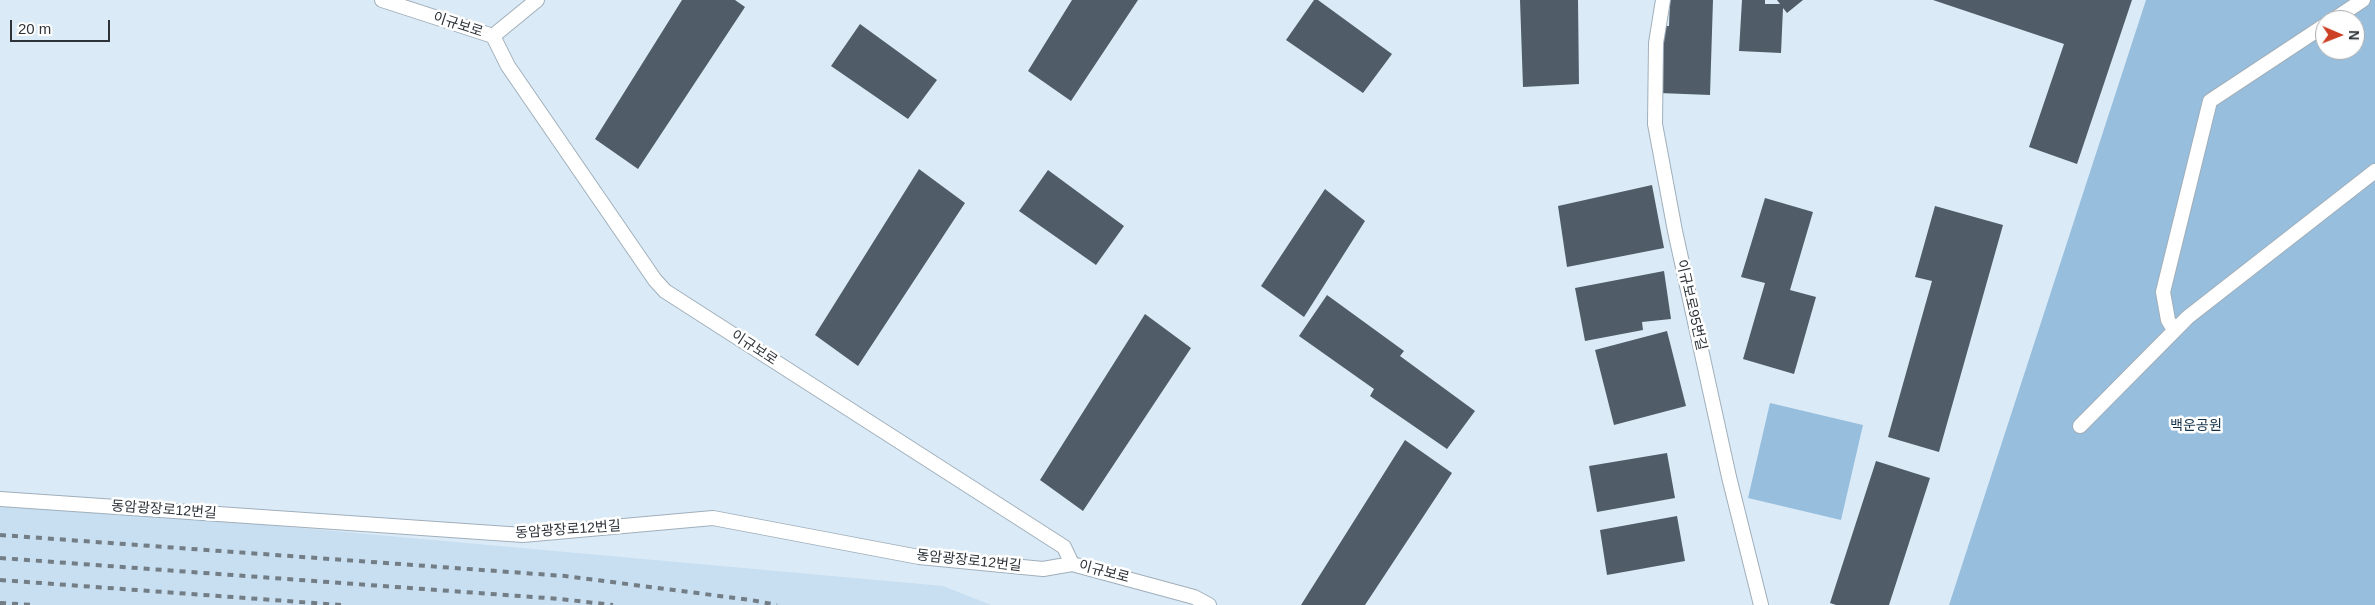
<!DOCTYPE html>
<meta charset="utf-8">
<style>
body{margin:0}
#map{position:relative;width:2375px;height:605px;overflow:hidden;background:#daeaf7;font-family:Arial,sans-serif}
canvas{display:block}
.north{position:absolute;left:2315px;top:10px;width:50px;height:50px;box-sizing:border-box;background:#fff;border:1px solid #abadaf;border-radius:50%;rotate:91deg;font-size:14px;font-weight:700;line-height:20px;text-align:center;color:#2d3338}
.north::after{content:'';display:block;margin:auto;width:18px;height:22px;background:#cc4126;clip-path:polygon(50% 0,100% 100%,50% 72%,0 100%)}
.scale{position:absolute;left:10px;top:20px;width:100px;height:22px;box-sizing:border-box;border:2px solid #2d3338;border-top:0;padding-left:6px;font-size:15px;line-height:18px;white-space:nowrap;color:#2d3338;-webkit-text-stroke:4px #fff;paint-order:stroke}
</style>
<div id="map">
<canvas width="2375" height="605"></canvas>
<div class="north">N</div>
<div class="scale">20 m</div>
</div>
<script>
const ctx = document.querySelector('canvas').getContext('2d');
ctx.lineJoin = 'round';
function paint(path, color) {
  ctx.fillStyle = color;
  ctx.fill(path, 'evenodd');
}
function strokePath(path, color, width, dash) {
  ctx.strokeStyle = color;
  ctx.lineWidth = width;
  ctx.lineCap = dash ? 'butt' : 'round';
  ctx.setLineDash(dash || []);
  ctx.stroke(path);
}
function drawText(font, color, halo, rows, align = 'center') {
  ctx.font = font + ' Arial,"Noto Sans KR",sans-serif';
  ctx.lineWidth = 5;
  ctx.setLineDash([]);
  ctx.textBaseline = 'middle';
  ctx.strokeStyle = halo;
  ctx.fillStyle = color;
  for (const [text, x, y, turn = 0] of rows) {
    ctx.save();
    ctx.translate(x, y);
    ctx.rotate((+turn || 0) * Math.PI / 180);
    ctx.textAlign = isNaN(turn) ? turn : align;
    if (halo) ctx.strokeText(text, 0, 0);
    ctx.fillText(text, 0, 0);
    ctx.restore();
  }
}
const built = new Path2D(`
 M0,505L156,515L943,586L991,605H0Z`);
const green = new Path2D(`
 M2146,0H2375V605H1949ZM2325,20H2355V50H2325Z
 M1770,403L1863,425L1841,520L1748,498Z`);
const building = new Path2D(`
 M682,0H735L745,7L638,169L595,139Z
 M1072,0H1138L1071,101L1028,71Z
 M1314,0H1318L1392,54L1363,93L1286,40Z
 M1520,0H1578L1579,84L1523,87Z
 M1670,0H1713L1710,95L1659,93L1662,26H1669Z
 M1742,0H1765V4H1780L1777,0H1803L1787,13L1783,8L1781,53L1739,51Z
 M1933,0H2132L2077,164L2029,147L2064,44Z
 M860,24L937,80L908,119L831,66Z
 M919,169L965,203L858,366L815,335Z
 M1048,170L1124,226L1096,265L1019,211Z
 M1652,185L1664,248L1567,267L1558,206Z
 M1325,189L1365,221L1304,317L1261,286Z
 M1765,198L1813,212L1790,290L1816,297L1794,374L1743,359L1765,283L1741,277Z
 M1935,206L2003,225L1939,452L1888,437L1932,281L1915,277Z
 M1664,271L1671,319L1642,322L1643,330L1585,341L1575,288Z
 M1327,295L1404,351L1400,356L1475,411L1447,449L1370,396L1374,389L1299,336Z
 M1145,314L1191,348L1083,511L1040,480Z
 M1667,331L1686,406L1614,425L1595,350Z
 M1405,440L1452,473L1365,605H1301Z
 M1667,453L1675,498L1597,512L1589,466Z
 M1876,461L1930,478L1889,605H1836L1830,603Z
 M1677,516L1685,561L1607,575L1600,530Z`);
const lane = new Path2D(`
 M382,0L493,36L508,66L655,280L665,291L1064,547L1072,564
 M1663,0L1656,43L1655,124L1675,231L1729,477L1761,605
 M2333,20L2363,0
 M493,36L537,0
 M2174,330L2168,320L2163,292L2210,101L2325,25
 M2080,426L2188,317L2375,171
 M0,499L523,535L713,518L919,557L1043,569L1072,564L1194,597L1209,605`);
const rail = new Path2D(`
 M0,535L565,576L751,600L777,605
 M0,558L560,599L613,605
 M0,580L341,605
 M0,603L33,605`);
const streetNames = [
 ["이규보로",458,25,18],
 ["이규보로95번길",1691,305,77],
 ["이규보로",754,348,33],
 ["동암광장로12번길",164,510,4],
 ["동암광장로12번길",568,530,-4],
 ["동암광장로12번길",969,561,6],
 ["이규보로",1104,572,15]
];
const parkNames = [
 ["백운공원",2196,426]
];
paint(built, '#c8dff1');
paint(green, '#97bedd');
paint(building, '#505d68');
strokePath(lane, '#a0afbb', 16);
strokePath(lane, '#fff', 14);
strokePath(rail, '#737d86', 4, [6, 6]);
drawText('14px', '#2d3338', '#fff', streetNames);
drawText('14px', '#153348', '#fff', parkNames);
</script>
